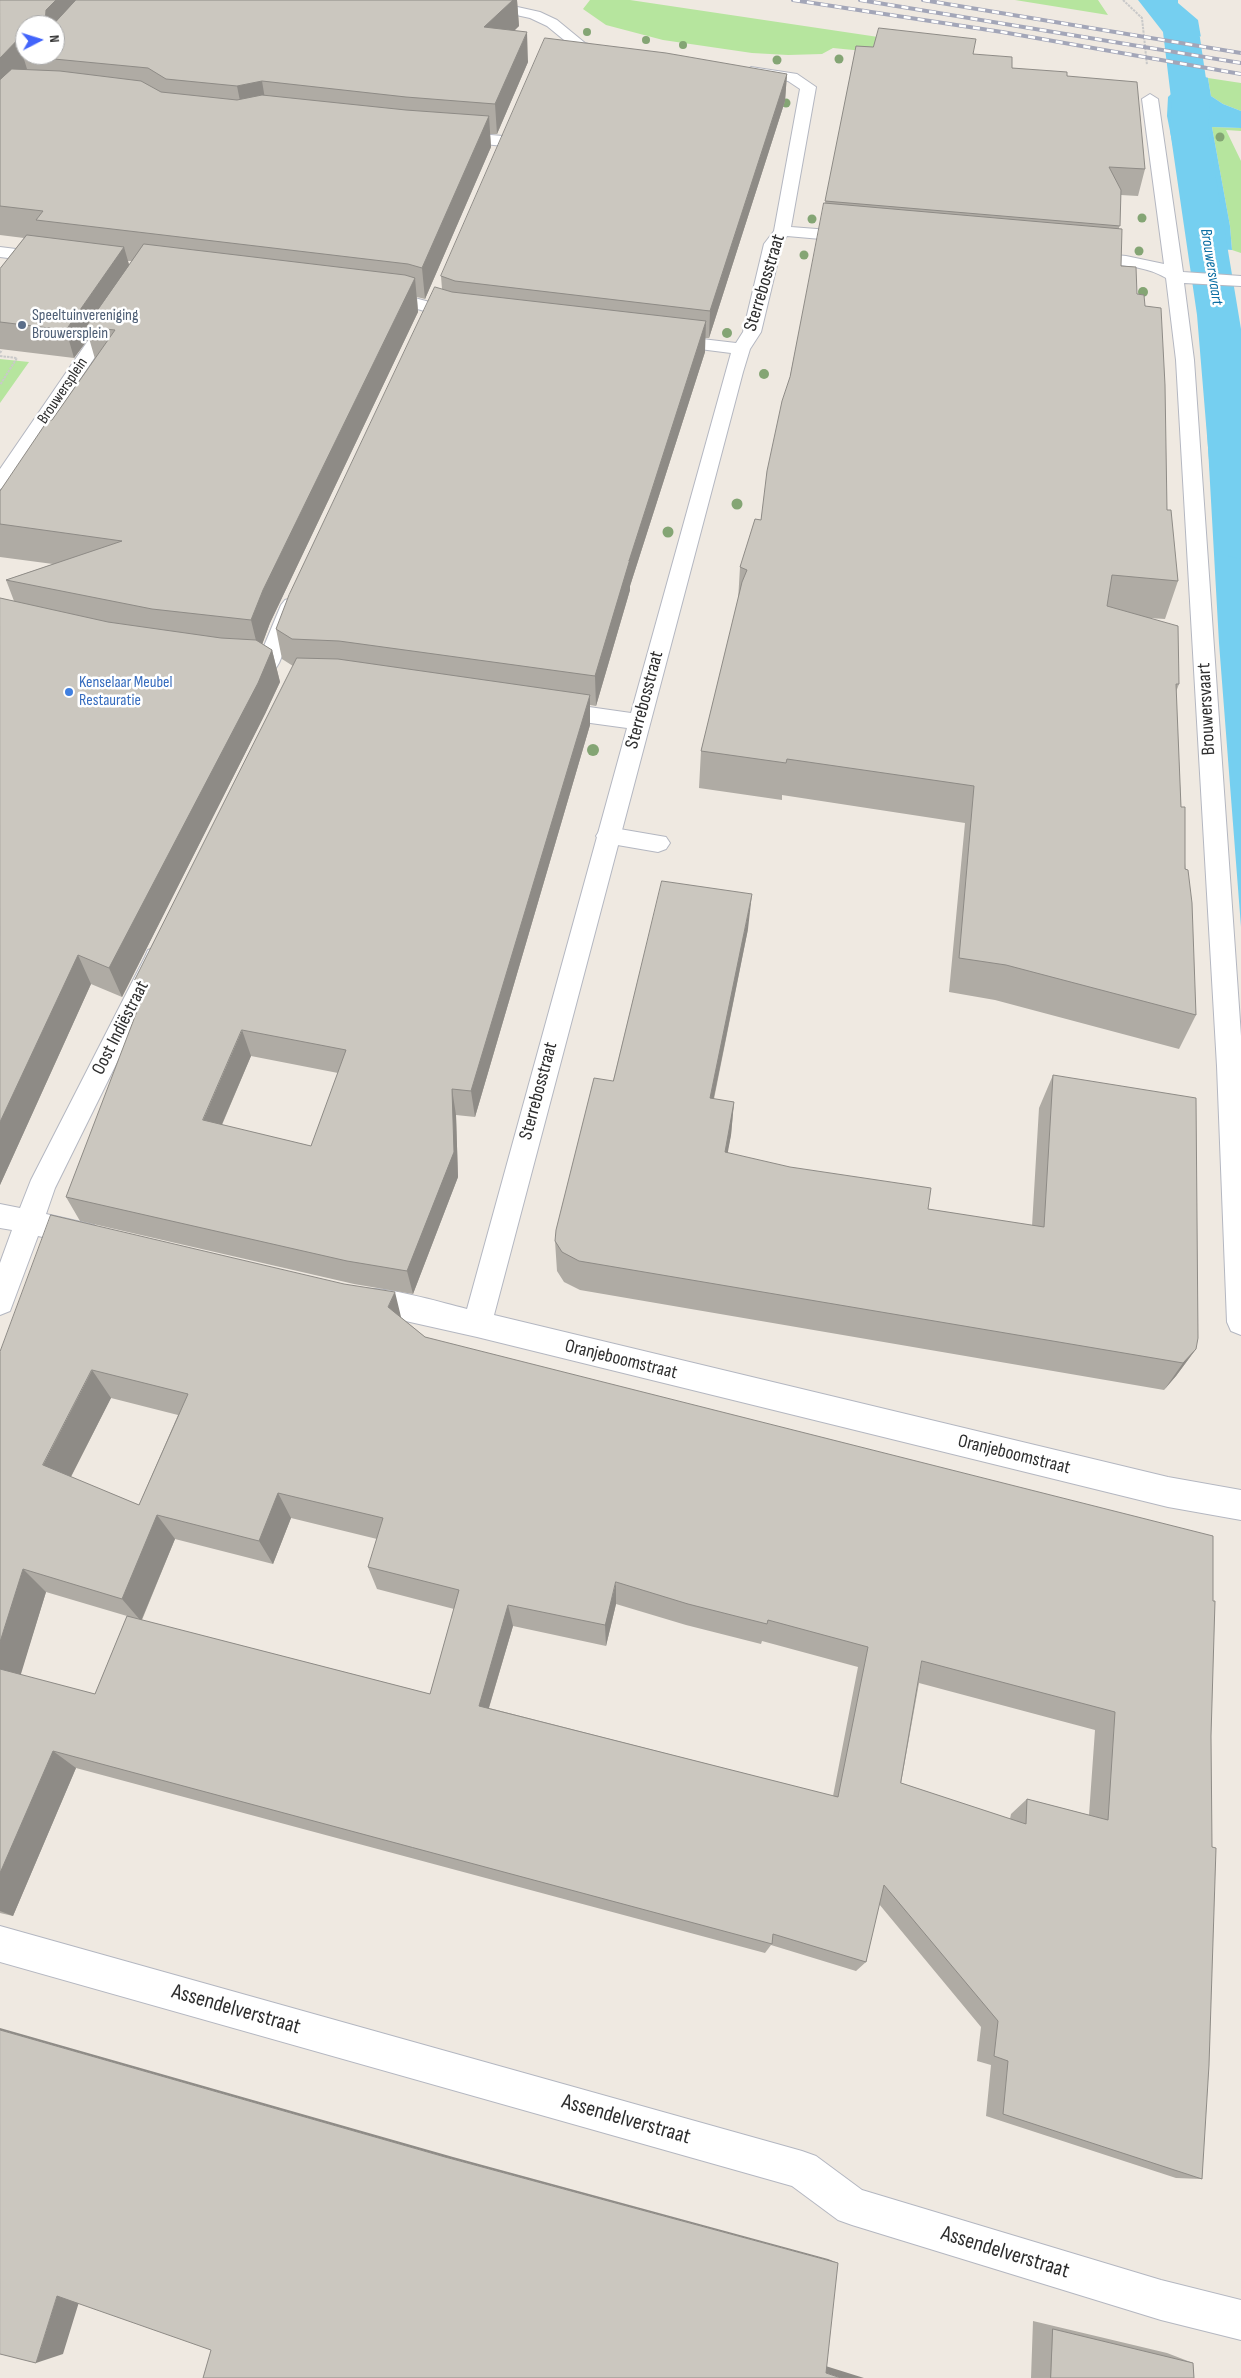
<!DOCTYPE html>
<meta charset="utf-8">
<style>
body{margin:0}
#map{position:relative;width:1241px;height:2378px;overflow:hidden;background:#efe9e1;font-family:"Sofia Sans Condensed",sans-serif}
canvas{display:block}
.north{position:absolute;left:15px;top:15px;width:50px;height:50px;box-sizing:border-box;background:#fff;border:1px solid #ababab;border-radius:50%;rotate:85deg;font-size:14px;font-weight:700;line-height:20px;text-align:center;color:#2e2e2e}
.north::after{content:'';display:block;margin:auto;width:18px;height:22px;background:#4264fb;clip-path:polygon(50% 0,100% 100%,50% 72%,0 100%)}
</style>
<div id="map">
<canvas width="1241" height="2378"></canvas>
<div class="north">N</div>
</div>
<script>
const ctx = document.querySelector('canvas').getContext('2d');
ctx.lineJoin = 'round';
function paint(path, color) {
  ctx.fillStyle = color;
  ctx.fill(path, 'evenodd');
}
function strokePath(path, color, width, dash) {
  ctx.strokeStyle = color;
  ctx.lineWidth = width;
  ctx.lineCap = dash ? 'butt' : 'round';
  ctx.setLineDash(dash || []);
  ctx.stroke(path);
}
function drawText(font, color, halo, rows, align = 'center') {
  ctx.font = font + ' "Sofia Sans Condensed",sans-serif';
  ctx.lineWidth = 5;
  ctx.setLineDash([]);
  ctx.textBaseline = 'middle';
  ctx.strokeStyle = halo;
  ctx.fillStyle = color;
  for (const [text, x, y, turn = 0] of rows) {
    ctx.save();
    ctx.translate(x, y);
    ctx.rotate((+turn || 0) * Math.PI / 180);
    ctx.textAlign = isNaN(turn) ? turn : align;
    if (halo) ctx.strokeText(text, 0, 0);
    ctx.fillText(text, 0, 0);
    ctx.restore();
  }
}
const green = new Path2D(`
 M590,0H630L952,48L945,59L833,48L822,54L788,55L752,53L663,40L606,25L583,9Z
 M1015,0H1098L1108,15Z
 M1208,78L1241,83V111L1223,104L1211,96Z
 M1212,127L1241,128V131L1226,130L1241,161V253L1232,250L1230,226Z
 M0,359L29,362L0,403Z`);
const water = new Path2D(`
 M1147,0H1178V3L1198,20L1211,96L1223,104L1241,111V128L1212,127L1230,226L1232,250L1193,247L1167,116L1168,97L1185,81L1177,29L1154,11Z
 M1200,305L1236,307L1241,344V927L1219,643Z`);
const pier = new Path2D(`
 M1175,32L1204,37L1210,78L1181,73Z`);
const canal = new Path2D(`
 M1138,0H1173L1199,31L1210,106L1208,130L1241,329V559L1224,555L1216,544L1197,315L1170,130L1172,106L1163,32Z`);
const path = new Path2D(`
 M1123,0L1142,18L1147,65
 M0,353L2,350
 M0,356L17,358L0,385`);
const service = new Path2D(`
 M608,827L666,837L670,843L666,849L658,852L600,842L596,836L600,830Z`);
const minor = new Path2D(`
 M459,0H486L540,12L557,20L585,43L614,52L616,55L609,59L575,49L547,26L530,18L461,3Z
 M751,67L797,74L816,87L791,227L855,232L861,233L863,237L861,241L855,242L787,236L782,244L761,332L750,349L743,372L494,1315L1168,1477L1241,1490V1520L1168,1507L477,1337L352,1309L348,1300L352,1291C376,1282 439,1302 467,1309L627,728L554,718L546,715L543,710L546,705L554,702L631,713L731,353L668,345L662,344L659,340L662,336L668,335L736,343L743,332L764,244L774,231L800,89L788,81L746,75L743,72Z
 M1150,94L1158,99L1183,272L1241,276V286L1184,283L1194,360L1241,1036V1335L1231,1331L1227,1322L1217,1066L1176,360L1166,278C1143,264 1112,265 1085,262L1079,261L1076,257L1079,253L1085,252L1126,256L1164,264L1142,99Z
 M454,132L503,136L509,138L511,141L509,144L503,146L448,140L446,137L448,134Z
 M0,247L48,253L54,254L57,258L54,262L48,263L0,257Z
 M381,294L411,297L467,312L470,316L467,320L461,321L410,307L375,303L372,299L375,295Z
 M113,312L119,313L122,317L7,487L0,489V469L107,313Z
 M292,598L299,600L303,605L279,663L276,668L268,670L260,668L257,663L281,605L285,600Z
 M157,947L166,950L169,957L55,1188L46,1214L94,1225L98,1234L94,1243L84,1246L38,1236L10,1311L0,1315V1263L12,1230L0,1228V1204L20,1208L31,1180L145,957L148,950Z
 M0,1926L802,2151L816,2156L862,2190L1161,2280L1241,2300V2340L1161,2320L852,2225L838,2220L792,2186L0,1962Z`);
const rail = new Path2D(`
 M793,0L1002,32L1241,74
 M860,0L1241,63
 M923,0L1241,53`);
const trees = [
 [587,32,4],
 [646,40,4],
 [683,45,4],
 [839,59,4.5],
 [777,60,4.5],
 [786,103,4.5],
 [1220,137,4.5],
 [1142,218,4.5],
 [812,219,4.5],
 [1139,251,4.5],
 [804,255,4.5],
 [1143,292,5],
 [727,333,5],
 [764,374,5],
 [737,504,5.5],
 [668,532,5.5],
 [593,750,6]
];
const wall = new Path2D(`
 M0,0H517L519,26L514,31L528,62L497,134H490L491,147L425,299L417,297L418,312L270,623L262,644L272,650L280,682L265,714L122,997L91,984L0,1185V598L14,601L6,580L53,564L0,557V491L52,420L95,359L89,338L74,358L0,349V269L24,238L0,235ZM25,25H55L25,55ZM128,261H132L129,265Z
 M856,46L974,54L1012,68L1067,76L1145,169L1138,196L1121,195L1119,228L1121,266L1137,294L1145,306L1167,510L1178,581L1165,619L1149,618L1179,684L1176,692L1181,807L1196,1015L1179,1049L995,1000L949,992L965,823L782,795V800L699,788L701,751L738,601L740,567L761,520L825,203Z
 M787,74L785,101L709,338H705V352L630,586V590L596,706L590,705V725L475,1117L456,1115L458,1177L413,1294L354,1284L80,1221L66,1197L143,998L135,980L293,666L282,659L276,629L442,289L441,276ZM251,1056L338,1073L311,1146L222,1125Z
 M748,929L714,1099L734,1102L731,1135L727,1153L928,1209L1032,1226L1039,1108L1053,1075L1196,1349L1176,1376L1164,1390L580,1290L564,1282L557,1271L555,1241L613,1081Z
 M402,1318L425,1337L1211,1736L1202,2179L1176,2178L986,2116L991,2065L977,2061L981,2027L879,1904L866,1962L856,1971L771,1945L765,1953L76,1768L13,1916L0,1913V1352ZM111,1398L178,1415L139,1505L71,1477ZM291,1518L377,1539L368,1567L377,1589L454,1609L430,1694L142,1620L175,1539L273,1564ZM46,1592L127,1616L95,1694L20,1675ZM616,1604L686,1625L761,1644L762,1641L858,1667L833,1796L489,1708L513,1626L606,1646ZM919,1683L1095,1730L1089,1815L1027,1799L1011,1814L1010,1819L901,1783Z
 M1033,2321L1167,2353L1193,2363L1194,2378H1031Z`);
const shadedWall = new Path2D(`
 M56,0H91L55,25H46V10Z
 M513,0H517L519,26L486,57L484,27Z
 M25,32V55L23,56L27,69L0,98V58Z
 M527,32L528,62L497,134L495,104Z
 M787,74L785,101L709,338L710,311Z
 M262,81L267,111L243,116L237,86Z
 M489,116L491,147L425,299L422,268Z
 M124,247L132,275L86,327L89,338L74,358L66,330Z
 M415,278L418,312L270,623L259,653L251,620L263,590Z
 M706,321L705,352L630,586V590L596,706L595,676L629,561Z
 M272,650L280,682L265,714L122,997L109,968Z
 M590,695V725L475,1117L471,1091Z
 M752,894L748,929L707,1131L710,1098Z
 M78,955L91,984L0,1185V1122Z
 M242,1030L251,1056L213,1145L203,1120Z
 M452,1089L456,1115L458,1177L413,1294L407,1271Z
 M734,1102L731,1135L722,1184L725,1152Z
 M395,1292L402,1321L388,1307Z
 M1196,1349L1176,1376L1164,1390L1183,1363Z
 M92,1370L111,1398L64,1490L43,1465Z
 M278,1493L291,1518L273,1564L259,1541Z
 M157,1515L175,1539L141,1621L122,1599Z
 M23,1569L46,1592L17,1687L0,1674V1642Z
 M616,1582V1604L606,1646L605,1625Z
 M508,1605L513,1626L484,1724L479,1706Z
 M53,1751L76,1768L13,1916L0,1911V1873Z
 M0,2028L453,2157L828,2259L838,2263L445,2157L0,2030Z
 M83,2289L63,2354L36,2363L57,2296Z
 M816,2363L864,2378H841L826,2373Z`);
const building = new Path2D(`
 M0,0H56L46,10L45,23L25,25V32L0,58Z
 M76,0H513L484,27L527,32L495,104L406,97L262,81L237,86L166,79L148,68L23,56L25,55H55V25H53Z
 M879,28L976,39L973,54L1012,57V68L1067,72V76L1137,82L1145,169L1109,167L1121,190L1120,226L825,201L856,46L873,47Z
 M545,38L666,53L787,74L710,311L455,281L441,276Z
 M12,69L60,71L141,81L161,92L237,100L262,95L406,110L489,116L422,268L408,264L36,220L43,211L0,206V80Z
 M824,203L1122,229L1121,266L1136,267L1137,294L1144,295L1145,306L1161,308L1165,385L1167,510H1171L1178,581L1112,575L1107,606L1178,626L1179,684H1176L1181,807H1185V869L1188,870L1192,903L1196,1015L1006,965L959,958L974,786L787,759L786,763L701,751L742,582L747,570L740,567L755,519L761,520L767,471L782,401L790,377Z
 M27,235L124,247L66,330L0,322V269Z
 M144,244L405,275L415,278L263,590L251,620L152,609L6,580L122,541L0,524V491L48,420H52L115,330L86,327Z
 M435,287L452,292L706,321L629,561L630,559L595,676L339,641L292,639L276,629L289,595Z
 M0,598L108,622L221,638L256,640L272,650L258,683L109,968L78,955L0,1122Z
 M297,658L338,659L590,695L471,1091L452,1089L454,1152L407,1271L347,1261L66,1197L147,985L135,980ZM242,1030L346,1050L311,1146L203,1120Z
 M662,881L752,894L710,1098L734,1102L725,1152L790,1167L931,1188L928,1209L1044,1227L1053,1075L1196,1098L1198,1338L1196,1349L1183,1363L579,1261L562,1252L555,1241L556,1230L594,1078L613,1081Z
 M51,1215L344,1284L395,1292L388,1307L425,1337L1213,1536V1601H1215L1211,1736L1212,1847L1216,1848L1209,2065L1202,2179L1003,2114L1008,2061L994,2056L998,2021L884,1885L866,1962L773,1934L772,1944L53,1751L0,1873V1669L95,1694L127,1616L430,1694L459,1590L368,1567L383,1518L278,1493L259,1541L157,1515L122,1599L23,1569L0,1642V1352ZM92,1370L188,1394L139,1505L43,1465ZM616,1582L688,1604L767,1624L768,1620L868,1647L838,1797L479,1706L508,1605L605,1625ZM922,1661L1115,1712L1108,1820L1027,1799L1026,1824L901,1783Z
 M0,2030L445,2157L838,2263L826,2373L841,2378H203L211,2350L57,2296L36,2363L0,2354Z
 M1053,2329L1193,2363L1194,2378H1051Z`);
const markers = [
 [22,325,5,"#5c6f8a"],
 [69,692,5,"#3f7fe0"]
];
const farWaternames = [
 ["Brouwersvaart",1211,267,81]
];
const farServicenames = [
 ["Speeltuinvereniging",32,316],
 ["Brouwersplein",32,334]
];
const farStreetnames = [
 ["Brouwersplein",63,391,-56]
];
const farShopnames = [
 ["Kenselaar Meubel",79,683],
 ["Restauratie",79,701]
];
const streetNames = [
 ["Sterrebosstraat",765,283,-73],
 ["Sterrebosstraat",645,700,-75],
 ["Brouwersvaart",1207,709,-93],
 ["Oost Indiëstraat",121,1028,-63],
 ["Sterrebosstraat",539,1091,-75],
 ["Oranjeboomstraat",621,1360,14],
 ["Oranjeboomstraat",1014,1455,14]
];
const nearStreetnames = [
 ["Assendelverstraat",236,2010,16],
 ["Assendelverstraat",626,2120,16],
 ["Assendelverstraat",1005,2253,17]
];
paint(green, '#b6e59e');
paint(water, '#75cff0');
paint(pier, '#efe9e1');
paint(canal, '#75cff0');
strokePath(service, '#b4b7c1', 2);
strokePath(minor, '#b4b7c1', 2);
strokePath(path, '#c9c9c9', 2, [2.5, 1]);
paint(service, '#fff');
paint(minor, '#fff');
strokePath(rail, '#a3a6b8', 4);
strokePath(rail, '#fff', 2.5, [7]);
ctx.fillStyle = '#84a574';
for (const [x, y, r] of trees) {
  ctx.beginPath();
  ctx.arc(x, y, r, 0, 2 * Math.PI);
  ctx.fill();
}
paint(wall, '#afaba4');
paint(shadedWall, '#8e8b86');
paint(building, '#cbc7bf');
strokePath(building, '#8e8b86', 1);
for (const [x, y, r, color] of markers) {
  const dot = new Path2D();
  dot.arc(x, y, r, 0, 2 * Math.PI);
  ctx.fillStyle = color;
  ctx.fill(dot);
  strokePath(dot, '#fff', 2);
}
drawText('italic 16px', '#0d6fa3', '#fff', farWaternames);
drawText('16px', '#4e5e75', '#fff', farServicenames, 'left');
drawText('16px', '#2e2e2e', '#fff', farStreetnames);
drawText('16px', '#366cbe', '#fff', farShopnames, 'left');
drawText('19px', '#2e2e2e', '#fff', streetNames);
drawText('22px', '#2e2e2e', '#fff', nearStreetnames);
</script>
